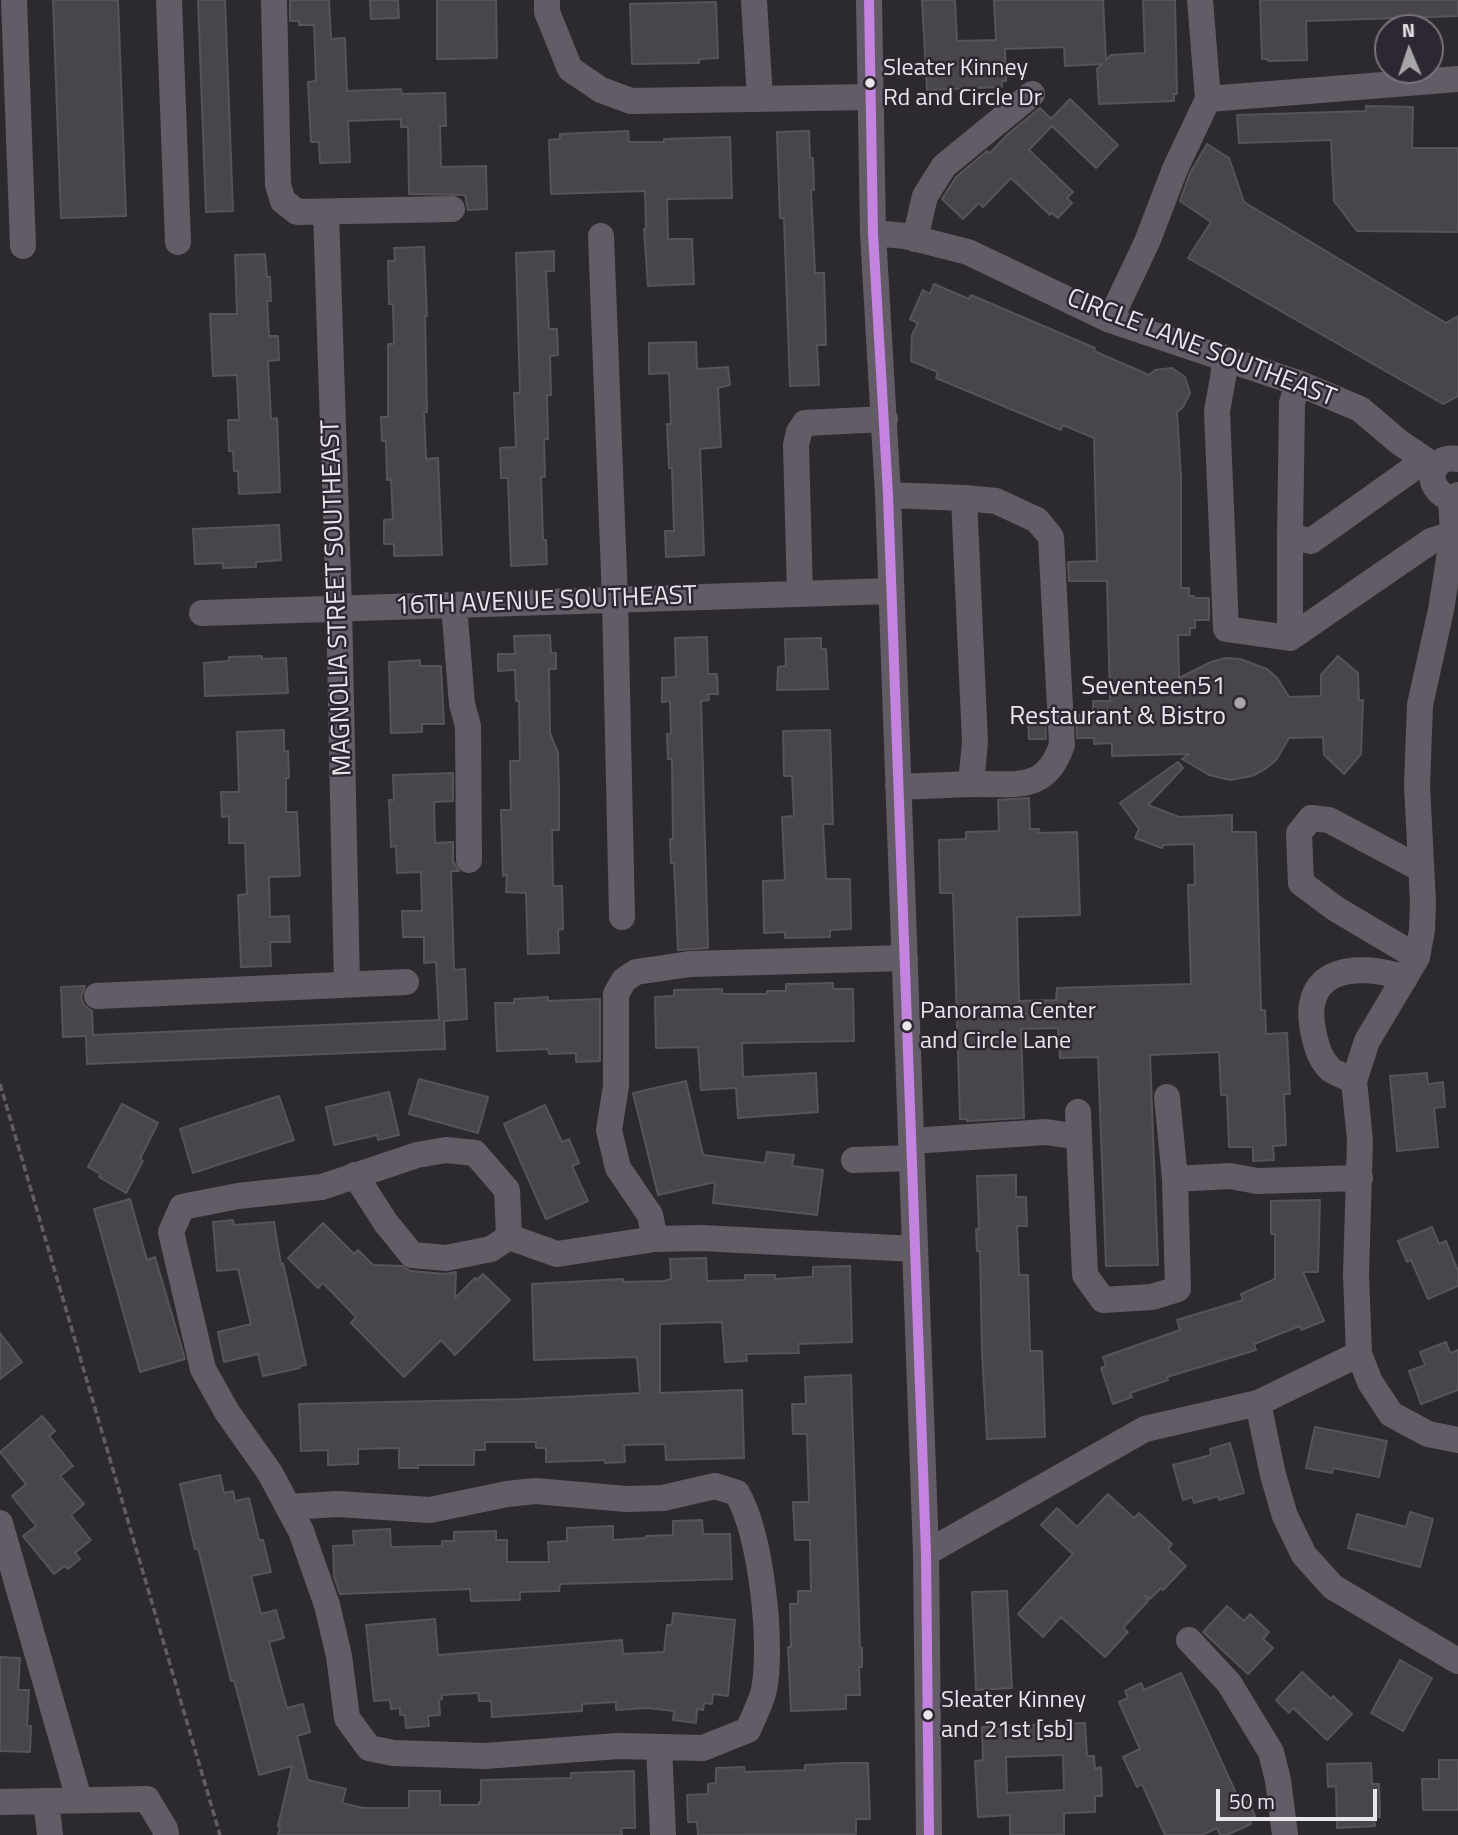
<!DOCTYPE html>
<style>
body{margin:0}
#map{position:relative;width:1458px;height:1835px;overflow:hidden;background:#2d2a2f;font-family:"Titillium Web",sans-serif}
canvas{display:block}
.north{position:absolute;left:1374px;top:14px;width:70px;height:70px;box-sizing:border-box;background:#2e2732;border:2px solid #79737c;border-radius:50%;rotate:358deg;font-size:19px;font-weight:700;line-height:28px;text-align:center;color:#e9e5ec}
.north::after{content:'';display:block;margin:auto;width:24px;height:32px;background:#a7a4aa;clip-path:polygon(50% 0,100% 100%,50% 72%,0 100%)}
.scale{position:absolute;left:1216px;top:1789px;width:161px;height:32px;box-sizing:border-box;border:4px solid #e9e5ec;border-top:0;padding-left:9px;font-size:21px;line-height:24px;white-space:nowrap;color:#e9e5ec;-webkit-text-stroke:5px #2e2732;paint-order:stroke}
</style>
<div id="map">
<canvas width="1458" height="1835"></canvas>
<div class="north">N</div>
<div class="scale">50 m</div>
</div>
<script>
const ctx = document.querySelector('canvas').getContext('2d');
ctx.lineJoin = 'round';
function paint(path, color) {
  ctx.fillStyle = color;
  ctx.fill(path, 'evenodd');
}
function strokePath(path, color, width, dash) {
  ctx.strokeStyle = color;
  ctx.lineWidth = width;
  ctx.lineCap = dash ? 'butt' : 'round';
  ctx.setLineDash(dash || []);
  ctx.stroke(path);
}
function drawText(font, color, halo, rows, align = 'center') {
  ctx.font = font + ' "Titillium Web",sans-serif';
  ctx.lineWidth = 5;
  ctx.setLineDash([]);
  ctx.textBaseline = 'middle';
  ctx.strokeStyle = halo;
  ctx.fillStyle = color;
  for (const [text, x, y, turn = 0] of rows) {
    ctx.save();
    ctx.translate(x, y);
    ctx.rotate((+turn || 0) * Math.PI / 180);
    ctx.textAlign = isNaN(turn) ? turn : align;
    if (halo) ctx.strokeText(text, 0, 0);
    ctx.fillText(text, 0, 0);
    ctx.restore();
  }
}
const building = new Path2D(`
 M53,0H118L126,216L61,218Z
 M198,0H225L233,211L206,212Z
 M290,0H329L331,39L345,38L347,91L401,89L402,94L445,93L446,126H440L441,167L486,166L487,209L468,210L465,195L409,194L408,127H401V119L348,121L350,162L320,163L319,142H311L308,82L316,81L314,25H299V21H290Z
 M370,0H398L399,18L371,19Z
 M437,0H496L497,58L437,59Z
 M922,0H955L957,41L996,40L994,0H1103L1106,60L1111,55L1145,53L1143,0H1175L1177,94H1174V101L1099,104L1097,69L1102,64L1065,66L1064,47L1005,49L1006,81H1002V87L927,90Z
 M1260,0H1458V16L1306,21L1307,60L1268,61V59H1262Z
 M716,2L718,58L699,59V63L632,64L630,4Z
 M1070,99L1118,145L1096,168L1052,126L1029,150L1073,192L1067,198L1072,203L1058,218L1052,213L1050,215L1011,178L983,207L979,203L963,219L942,199L956,177L987,151L990,153L1008,134L1040,108L1051,119Z
 M1366,106L1413,107L1412,148H1458V232L1357,231L1334,201L1331,140L1239,143L1237,115L1366,111Z
 M628,131L629,142H664V139L730,137L732,198L667,199L668,239H692L694,284L648,286L644,229H646L645,191L551,194L549,140L560,139V134Z
 M809,131L810,158H813L814,190H811L815,273H824L826,345H817L819,385L790,386L784,218H780L777,132Z
 M1207,144L1229,158L1244,202L1446,323L1458,316V396L1443,404L1188,258L1211,222L1180,201L1190,173Z
 M424,247L427,316H425L427,412H424L426,459L438,458L442,555L394,556V544H384V520L393,519L391,480H387L386,441H382L381,417H388V344H394L393,304H389L388,261H395L394,248Z
 M554,251V271H546L549,329H557L558,355L550,356L551,395H547L548,439H544L545,477H541L543,540H546L547,564L511,566L508,478H501L500,448L516,447L514,393H520L516,253Z
 M265,254L267,277H270L271,301H267L269,336H278L279,360L268,361L271,419L277,418L280,492L239,494L238,471H234L233,451H229L228,420H239L237,375L213,376L210,314H237L235,255Z
 M934,284L969,299L971,295L1095,348L1094,351L1149,375L1155,370L1172,368L1185,377L1190,393L1183,407L1177,412L1181,478V588H1189V596H1194V598H1209V620H1195V628H1190V635H1178L1179,678L1211,662L1226,658L1240,659L1267,669L1278,679L1289,697L1321,696V675L1338,656L1358,673L1359,701L1363,700L1361,754L1344,774L1324,755L1323,737L1289,738L1276,760L1265,769L1252,776L1230,780L1209,775L1182,759L1189,754L1112,756V743L1094,744V738H1077L1076,715H1093V701H1110L1107,581H1069L1068,562L1097,561L1094,438L1063,425L1061,430L936,378L938,372L911,361L912,335L918,323L910,319L923,290L930,294Z
 M696,342L697,369L728,367L730,385L718,388L721,447L700,449L704,555L666,557L665,531H674L672,468H669L667,424H671L669,373L649,374V343Z
 M279,525L281,560L256,562V567L223,568V563L195,564L193,529Z
 M550,635L551,653H556V669H549L550,733L558,753L559,789V830H552L553,886H562L563,929L558,930L559,953L528,954L526,893L506,892L507,875L503,876L501,810H511L510,761H520L519,701H516L515,670L498,671V654H515L514,636Z
 M707,637L708,674H717L718,694H708L709,700L701,701L708,948L678,950L674,863H671L670,839H673L672,759H668L667,734H671L670,701L662,702V678L676,677L675,638Z
 M821,638V649H826L828,689L777,690L778,667L786,666L785,639Z
 M262,656V659L286,658L288,693L205,696L204,663L229,661V657Z
 M420,660V666H441L444,724H422V732L391,733L389,662Z
 M1028,716H1045L1046,739H1029Z
 M284,730V751H288L289,778H286V812H297L300,876L269,877L270,917L289,916L290,942H270L271,966L241,967L238,895L247,894L245,843H229V816L222,817L221,792H239L237,732Z
 M830,730L833,824H823L826,879H850L851,929L830,930V937L785,938V932L764,933L763,881L785,880L782,817L794,816L792,776H784L783,731Z
 M1178,762L1183,768L1148,805L1179,817L1232,815V832H1256L1261,1010H1265L1266,1034L1287,1033L1290,1094H1284L1286,1145L1273,1146L1274,1160L1253,1161V1147H1229L1227,1095H1221L1219,1052L1150,1055L1158,1265L1106,1266L1098,1057L1060,1058L1058,1028L1021,1029L1024,1118L967,1121V1119H960L953,893H940L939,840L966,839V832L999,831L998,800L1029,798L1030,829H1039L1038,833L1077,832L1080,915L1017,917L1019,1001L1056,1000L1057,988L1191,984L1188,885H1195L1194,844L1163,845L1162,848L1135,838L1139,829L1120,803Z
 M453,773V801L434,802L435,843L453,842V861L459,871H451L454,970L465,969L467,1019L444,1021L445,1049L87,1064L86,1036L63,1037L61,987L85,986L81,997L84,1005L92,1011L93,1035L439,1020L436,962L424,963V937H403L402,911H422L421,872L397,873L396,846L391,847L389,800H394L393,775Z
 M833,983V989H853L854,1041L742,1043L743,1077L816,1073L818,1112L738,1118L736,1088L701,1090L698,1047L656,1048L655,997L674,996V990L722,989V994H767V991H786V984Z
 M548,997V1001L600,999V1061L576,1062V1053L549,1054L548,1049L497,1051L495,1003H514V999Z
 M1427,1073L1428,1084L1443,1082L1445,1107L1434,1108L1438,1147L1397,1151L1390,1076Z
 M419,1079L488,1097L478,1133L409,1114Z
 M686,1081L703,1155L765,1163L767,1152L794,1155L792,1166L823,1170L817,1215L713,1203L715,1182L658,1195L633,1093Z
 M389,1092L399,1135L378,1140L377,1135L334,1145L326,1107Z
 M279,1096L294,1140L193,1173L180,1129Z
 M122,1104L158,1123L140,1159L143,1161L126,1193L99,1177L100,1174L88,1167Z
 M545,1105L562,1142L569,1139L579,1163L572,1166L588,1201L546,1219L504,1124Z
 M1016,1175V1197H1026L1027,1226H1017L1019,1275H1028L1030,1351H1042L1045,1437L987,1439L982,1353L980,1251H977L976,1229H979L977,1176Z
 M130,1199L147,1260L155,1257L185,1359L140,1372L94,1209Z
 M1320,1200L1318,1272H1303L1324,1321L1301,1330L1300,1326L1254,1344L1256,1350L1167,1377L1168,1380L1130,1393L1132,1397L1113,1404L1101,1368L1106,1366L1103,1357L1180,1330L1177,1320L1243,1300L1241,1294L1275,1279V1234H1271V1201Z
 M233,1220L234,1225L274,1222L281,1265L283,1263L306,1365L300,1366V1368L263,1376L258,1354L224,1362L218,1332L251,1324L238,1269L217,1271L213,1222Z
 M323,1223L354,1254L358,1250L373,1265L402,1266L411,1271L445,1274L456,1272L455,1298L475,1278L477,1280L483,1274L510,1300L455,1355L441,1340L404,1377L351,1323L356,1317L323,1283L318,1288L288,1258Z
 M1432,1227L1439,1244L1446,1241L1458,1271V1286L1428,1299L1411,1260L1407,1262L1398,1241Z
 M706,1258L707,1281L745,1280V1275H775V1279L810,1277H813V1267L850,1266L852,1342L798,1344L799,1353L746,1354L747,1361L725,1362L722,1322L660,1324V1393L742,1390L744,1458L666,1460L665,1444L624,1445L625,1462L605,1463V1460L546,1462V1448H536V1442H485V1450H474V1465H418V1468H399V1448L358,1449V1464L328,1465V1450L301,1451L299,1404L524,1399L640,1393L637,1357L534,1360L532,1284L623,1279V1282L664,1281L671,1279L670,1259Z
 M0,1333L22,1362L0,1379Z
 M1446,1342L1450,1353L1458,1350V1390L1421,1404L1409,1371L1425,1365L1420,1352Z
 M851,1375L860,1648H862V1667H859L860,1695H846V1709L791,1711L788,1647H791L790,1604H798V1591H811L810,1540H795L793,1502H809L807,1434H793L792,1404H806L805,1377Z
 M42,1416L55,1431L49,1436L73,1466L60,1476L84,1504L71,1515L91,1540L75,1553L80,1559L68,1569L65,1566L54,1574L23,1536L36,1526L12,1496L26,1484L0,1452Z
 M1315,1427L1387,1441L1379,1477L1333,1468L1332,1473L1306,1468Z
 M1230,1443L1244,1493L1219,1500L1218,1496L1194,1503L1192,1497L1183,1500L1173,1465L1211,1455L1210,1449Z
 M220,1475L224,1493L233,1491L235,1501L249,1498L259,1540H263L271,1572L251,1576L261,1614L276,1610L284,1638L269,1642L287,1708L303,1704L310,1732L297,1736L308,1780L346,1789L342,1803L363,1808H409V1791H440V1805H479V1802H481V1780L571,1778V1773L634,1771L635,1828H621L622,1835H278L280,1827L278,1826L292,1766L259,1775L234,1680L231,1681L198,1548L195,1549L180,1484Z
 M1108,1494L1134,1518L1139,1513L1172,1544L1168,1549L1186,1566L1163,1590L1161,1588L1150,1599L1145,1595L1148,1601L1123,1628L1128,1632L1105,1657L1061,1617L1043,1637L1018,1614L1073,1554L1041,1525L1057,1508L1077,1527Z
 M1410,1512L1433,1519L1420,1567L1348,1548L1357,1514L1406,1527Z
 M702,1520L703,1534H730L732,1579L560,1584L559,1591L520,1592V1600L471,1601L470,1589L340,1594L334,1577L333,1546L354,1545L353,1531L390,1529L391,1547L442,1546V1541H454V1532L496,1531V1540H507V1562H549L548,1542L567,1541V1528L613,1526V1540L646,1538V1536L673,1535V1521Z
 M1007,1591L1012,1688L976,1690L972,1592Z
 M1227,1606L1244,1621L1250,1614L1269,1632L1263,1639L1273,1648L1248,1674L1203,1632Z
 M673,1613L735,1620L728,1696L713,1694L712,1704L704,1703L703,1710L697,1709L696,1723L673,1720L674,1711L648,1708L616,1710V1702L582,1704V1711L492,1717L491,1701H479L478,1693L442,1695V1699L439,1700L440,1715L428,1716L429,1726L406,1728L405,1715H400V1708L391,1709L390,1700L374,1701L366,1625L435,1619L438,1655L622,1640L623,1654L664,1652L667,1625H672Z
 M0,1657L20,1658L18,1690H29L27,1726H31L30,1752L0,1751Z
 M1400,1660L1432,1678L1403,1731L1371,1713Z
 M1302,1672L1331,1699L1333,1696L1352,1714L1327,1740L1293,1708L1289,1713L1276,1700Z
 M1181,1673L1241,1804L1248,1801L1255,1816L1249,1819L1251,1824L1227,1835H1220L1217,1828L1202,1835H1165L1142,1784L1137,1787L1123,1757L1140,1749L1119,1702L1128,1698L1125,1691L1141,1683L1144,1690Z
 M1085,1723L1087,1756H1094L1095,1769L1101,1767L1102,1796H1095V1812L1064,1813V1835H1010V1815L978,1817L975,1761L983,1760L982,1727ZM1063,1755L1064,1790L1007,1793L1006,1757Z
 M1439,1760H1458V1810H1423L1422,1779H1439Z
 M845,1763H868L870,1819H856V1834L698,1835L697,1822H688L687,1795L708,1794V1784L716,1783V1768L744,1767L745,1772L805,1770V1765Z
 M1371,1763L1372,1784H1379L1380,1817H1374L1375,1826L1337,1828L1336,1786L1328,1787L1327,1764Z`);
const path = new Path2D(`
 M0,1084L220,1835`);
const minor = new Path2D(`
 M14,0L23,246
 M169,0L178,242
 M274,0L278,185L283,201L297,212L452,209
 M547,0V12L570,69L601,90L631,101L871,97
 M754,0L760,99
 M869,0L873,233L888,495L926,1553L929,1835
 M1208,99L1458,79
 M326,213L339,608L347,984
 M873,233L905,236L968,252L1110,320L1298,383L1360,409L1399,442L1436,467
 M601,236L615,600L622,917
 M915,239L925,196L944,166L1032,94
 M1110,320L1147,242L1175,169L1208,99L1200,0
 M1223,357L1224,372L1217,411L1226,629L1290,638L1431,541L1453,534
 M1298,383L1292,403L1290,537L1311,541L1425,460
 M1458,459C1429,454 1422,488 1451,499L1458,495
 M888,495L964,498L975,742L971,784L898,787
 M964,498L996,501L1037,520L1051,537L1062,745C1045,794 1015,783 971,784
 M1451,499L1453,534L1441,610L1420,705L1417,786L1423,902L1422,930L1417,957L1367,1041L1354,1081L1360,1140L1356,1275L1359,1354L1370,1382L1391,1414L1428,1434L1458,1440
 M800,594L796,445L799,432L805,423L885,419
 M454,605L462,704L468,726L469,860
 M202,613L891,591
 M1290,638V537
 M1417,957L1336,909L1301,883L1299,833L1311,818L1329,820L1421,869
 M97,996L406,982
 M1354,1081C1347,1077 1336,1074 1330,1069C1320,1059 1317,1048 1314,1035C1298,968 1355,961 1405,978
 M1078,1112L1085,1275L1103,1300L1152,1297L1178,1289L1175,1179L1167,1097
 M911,1141L1046,1132L1079,1137
 M854,1160L912,1158
 M355,1175L386,1223L412,1255L446,1258L491,1249L509,1237
 M1175,1179L1230,1176L1257,1181L1360,1178
 M509,1237L557,1254L655,1239L701,1238L915,1249
 M655,1239L650,1215L618,1168L609,1130L616,1086V994L624,980L636,972L690,964L905,958
 M1258,1403L1273,1475L1285,1516L1304,1555L1333,1587L1458,1661
 M288,1507L338,1504L430,1510L507,1494L536,1491L626,1499L663,1498L715,1486L737,1493C761,1535 773,1642 764,1690C761,1703 753,1718 748,1730L703,1748L618,1746L485,1756L393,1753L369,1748L347,1718L339,1656L327,1605L301,1531L270,1473L227,1412L203,1369L171,1232L182,1207L238,1196L322,1187L417,1155L446,1150L475,1153L507,1190L509,1237
 M0,1523L79,1799
 M926,1553L1145,1429L1258,1403L1359,1354
 M1189,1640L1229,1683L1271,1752L1278,1780L1285,1835
 M659,1747L663,1835
 M46,1801L50,1835
 M0,1802L147,1799L165,1829L166,1835`);
const bus1 = new Path2D(`
 M869,0L873,233L888,495L926,1553L929,1835`);
const markers = [
 [870,83,6,"#e9e5ec"],
 [1240,703,7,"#a7a4aa"],
 [907,1026,6,"#e9e5ec"],
 [928,1715,6,"#e9e5ec"]
];
const busNames = [
 ["Sleater Kinney",883,69],
 ["Rd and Circle Dr",883,99],
 ["Panorama Center",920,1012],
 ["and Circle Lane",920,1042],
 ["Sleater Kinney",941,1701],
 ["and 21st [sb]",941,1731]
];
const streetNames = [
 ["CIRCLE LANE SOUTHEAST",1201,349,21],
 ["MAGNOLIA STREET SOUTHEAST",338,598,-92],
 ["16TH AVENUE SOUTHEAST",546,602,-2]
];
const poiNames = [
 ["Seventeen51",1226,688],
 ["Restaurant & Bistro",1226,718]
];
paint(building, '#48464a');
strokePath(building, '#575459', 2);
strokePath(path, '#625d65', 3.5, [7, 3.5]);
strokePath(minor, '#635c67', 26);
strokePath(bus1, '#c483df', 10);
for (const [x, y, r, color] of markers) {
  const dot = new Path2D();
  dot.arc(x, y, r, 0, 2 * Math.PI);
  ctx.fillStyle = color;
  ctx.fill(dot);
  strokePath(dot, '#2e2732', 2.5);
}
drawText('24px', '#e9e5ec', '#2e2732', busNames, 'left');
drawText('26px', '#e9e5ec', '#2e2732', streetNames);
drawText('26px', '#e9e5ec', '#2e2732', poiNames, 'right');
</script>
